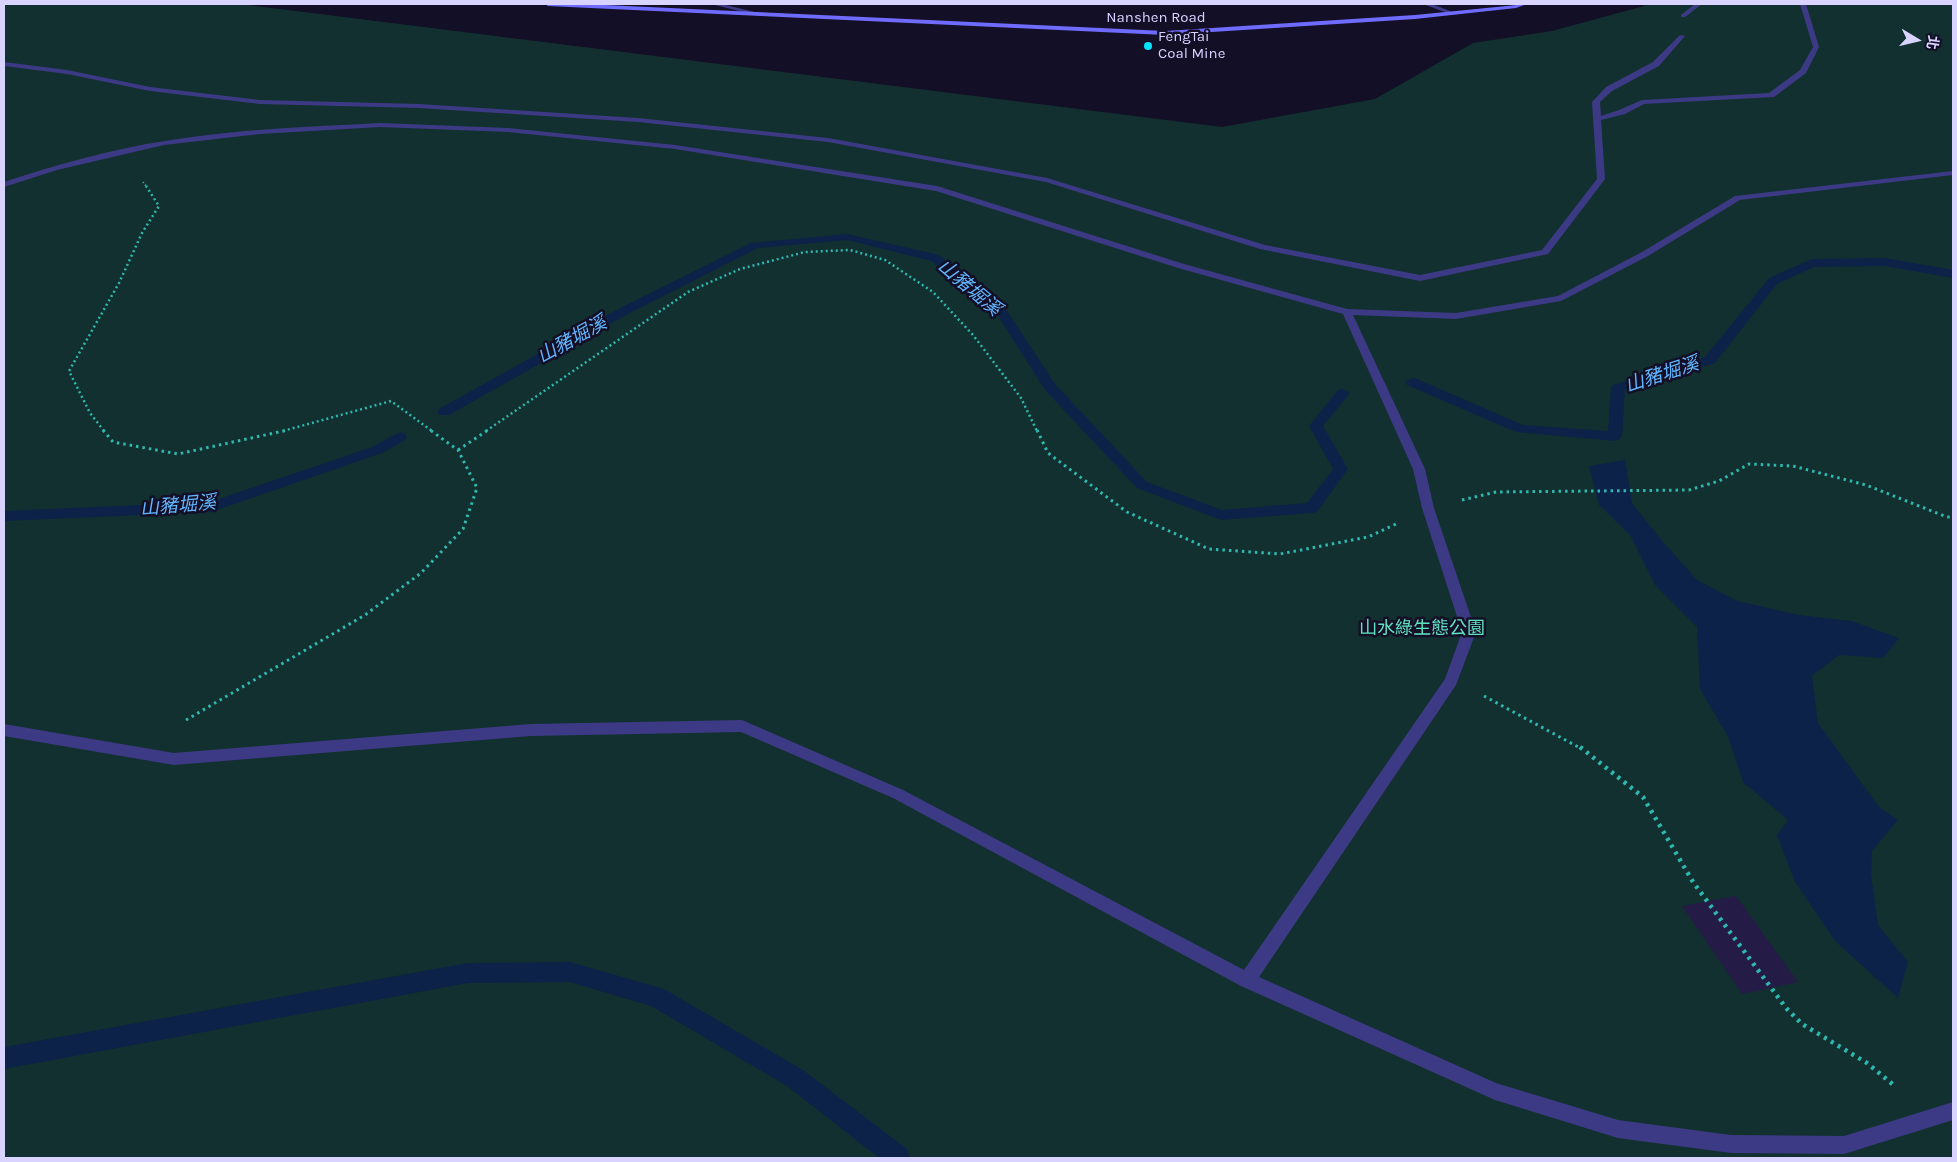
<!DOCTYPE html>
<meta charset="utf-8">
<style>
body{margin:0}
#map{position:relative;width:1957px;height:1162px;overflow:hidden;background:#130f26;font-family:Karla,"Noto Sans TC",sans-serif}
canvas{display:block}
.frame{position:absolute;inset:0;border:5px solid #d9d4ff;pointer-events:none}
.north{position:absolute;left:1892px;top:15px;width:50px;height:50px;-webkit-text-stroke:4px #130f26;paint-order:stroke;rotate:99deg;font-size:14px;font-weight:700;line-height:20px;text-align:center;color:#d9d4ff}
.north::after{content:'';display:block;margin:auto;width:18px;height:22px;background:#d9d4ff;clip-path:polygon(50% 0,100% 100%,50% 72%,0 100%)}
</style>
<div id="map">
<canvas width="1957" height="1162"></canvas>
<div class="frame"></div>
<div class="north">北</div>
</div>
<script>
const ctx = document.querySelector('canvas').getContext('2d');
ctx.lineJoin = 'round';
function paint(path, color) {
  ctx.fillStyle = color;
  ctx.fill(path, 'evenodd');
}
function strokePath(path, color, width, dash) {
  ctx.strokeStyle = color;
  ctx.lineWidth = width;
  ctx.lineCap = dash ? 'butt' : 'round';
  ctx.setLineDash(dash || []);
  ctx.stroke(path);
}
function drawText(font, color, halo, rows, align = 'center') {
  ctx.font = font + ' Karla,"Noto Sans TC",sans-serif';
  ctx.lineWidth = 5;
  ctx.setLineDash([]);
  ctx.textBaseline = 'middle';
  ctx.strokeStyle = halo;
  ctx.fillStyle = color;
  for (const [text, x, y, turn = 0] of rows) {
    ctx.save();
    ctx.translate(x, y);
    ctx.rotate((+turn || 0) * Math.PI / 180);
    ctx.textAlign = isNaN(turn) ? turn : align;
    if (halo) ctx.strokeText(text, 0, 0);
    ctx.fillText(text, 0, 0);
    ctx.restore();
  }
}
const green = new Path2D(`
 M4,4H240L1222,127L1375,99L1473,43L1552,31L1644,6L1645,4H1953V1158H4Z`);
const water = new Path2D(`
 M1625,460L1632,503L1659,537L1697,580L1737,601L1799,615L1851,621L1899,638L1883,658L1839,655L1812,676L1818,723L1879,807L1898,820L1872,851L1871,875L1878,925L1908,962L1898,998L1835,941L1795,882L1777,835L1788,820L1743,782L1728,737L1700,689L1697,627L1655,585L1630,535L1599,505L1589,466Z`);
const stream = new Path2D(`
 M847,234L939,255L1007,311L1055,384L1147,482L1222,510L1307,503L1333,469L1309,426L1338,390L1343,389L1350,393L1323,426L1348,469L1317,512L1312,513L1221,520L1137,488L1045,390L998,316L931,261L847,240L758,248L628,314L449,415H439L437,412L439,409L620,308L751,243Z
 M1885,258L1953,270V278L1885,266L1814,267L1777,284L1715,363L1625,390L1622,436L1620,439L1615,441L1516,432L1407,385L1405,382L1412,378L1417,379L1523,425L1608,431L1611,388L1613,385L1705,357L1769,278L1812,259Z
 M400,432L405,434L407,437L405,440L382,453L211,512L4,521V511L210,502L372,447Z
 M570,962L664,989L803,1070L907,1149L910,1158H879L787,1086L651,1006L570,982L468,983L4,1069V1047L468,963Z`);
const building = new Path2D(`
 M1736,896L1798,982L1742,994L1682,906Z`);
const pathFar3 = new Path2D(`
 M143,182L147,187`);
const pathFar2 = new Path2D(`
 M104,431L90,413L69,371L119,283L142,233L159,206L146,186
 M283,431L391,401L432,431
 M486,431L688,292L740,269L805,252L850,250L885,260L933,292L973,335L1021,398L1037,431`);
const pathFar1 = new Path2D(`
 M103,430L113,442L178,454L288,430
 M1037,430L1048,453L1127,512L1209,549L1280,554L1368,537L1396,524
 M458,450L488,430
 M1462,500L1496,492L1689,490L1719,481L1749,464L1793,466L1866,485L1947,517H1953
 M1484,696L1582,749
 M186,720L365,615L421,573L463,529L477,488L458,450L430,430`);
const path = new Path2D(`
 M1580,747L1643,797L1693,882L1786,1008L1802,1024L1867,1063L1896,1087`);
const service = new Path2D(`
 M1423,4H1432L1455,13L1450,14Z
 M1695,4H1702L1685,17H1681V15Z
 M1800,4H1806L1819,47L1806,73L1774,97L1644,104L1625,114L1601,120L1605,179L1548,254L1420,281L1260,249L1046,182L828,142L638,122L419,108L260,104L150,91L67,74L4,66V62L67,70L150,87L260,100L419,104L638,118L828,138L1047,178L1265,245L1420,275L1542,250L1597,179L1592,102L1606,87L1653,62L1680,35L1685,36L1659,66L1612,91L1600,102L1601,116L1619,110L1642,100L1769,93L1800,70L1813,47Z
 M380,123L508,128L675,145L937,186L1184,264L1347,309L1456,313L1558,296L1642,252L1735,196L1953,171V175L1740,200L1648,256L1561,301L1456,319L1353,315L1425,469L1434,508L1476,632L1456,685L1259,977L1496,1083L1618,1120L1731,1135L1844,1136L1953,1102V1120L1844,1154L1731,1153L1618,1138L1495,1100L1241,986L893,798L741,732L531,736L174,765L4,736V724L174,753L531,724L742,720L903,790L1244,970L1445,679L1462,632L1422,508L1413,469L1343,314L1178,268L936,191L675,149L508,132L380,127L260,134L164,145L57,170L4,187V182C55,165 112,149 165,141C236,129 308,127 380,123Z`);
const minor = new Path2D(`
 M711,4H722L762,14L759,16Z`);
const secondary = new Path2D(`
 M545,4H584L1165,31L1415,15L1527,4L1516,8L1415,19L1165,35L548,6Z`);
const markers = [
 [1148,46,5,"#00e5ff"]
];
const farStreetnames = [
 ["Nanshen Road",1156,18]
];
const farPoinames = [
 ["FengTai",1158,37],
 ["Coal Mine",1158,54]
];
const parkNames = [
 ["山水綠生態公園",1422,629]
];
const waterNames = [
 ["山豬堀溪",969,288,40],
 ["山豬堀溪",572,340,-29],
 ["山豬堀溪",1662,375,-18],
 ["山豬堀溪",178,506,-5]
];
paint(green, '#12302f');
paint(water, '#0c2248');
paint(stream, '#0c2248');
paint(building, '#241b47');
strokePath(pathFar3, '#2fb8b0', 2, [1, 2.5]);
strokePath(pathFar2, '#2fb8b0', 2.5, [2, 3]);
strokePath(pathFar1, '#2fb8b0', 3, [2.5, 4]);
strokePath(path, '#2fb8b0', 4.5, [3, 5]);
paint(service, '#3d3a85');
paint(minor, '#3d3a85');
paint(secondary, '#6f6bff');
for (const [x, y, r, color] of markers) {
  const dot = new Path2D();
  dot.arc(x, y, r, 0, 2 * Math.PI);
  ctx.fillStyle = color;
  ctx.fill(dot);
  strokePath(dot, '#130f26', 2);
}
drawText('15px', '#d9d4ff', '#130f26', farStreetnames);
drawText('15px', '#d9d4ff', '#130f26', farPoinames, 'left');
drawText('18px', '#5fe0c0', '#130f26', parkNames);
drawText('italic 19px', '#62b6ff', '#130f26', waterNames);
</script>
